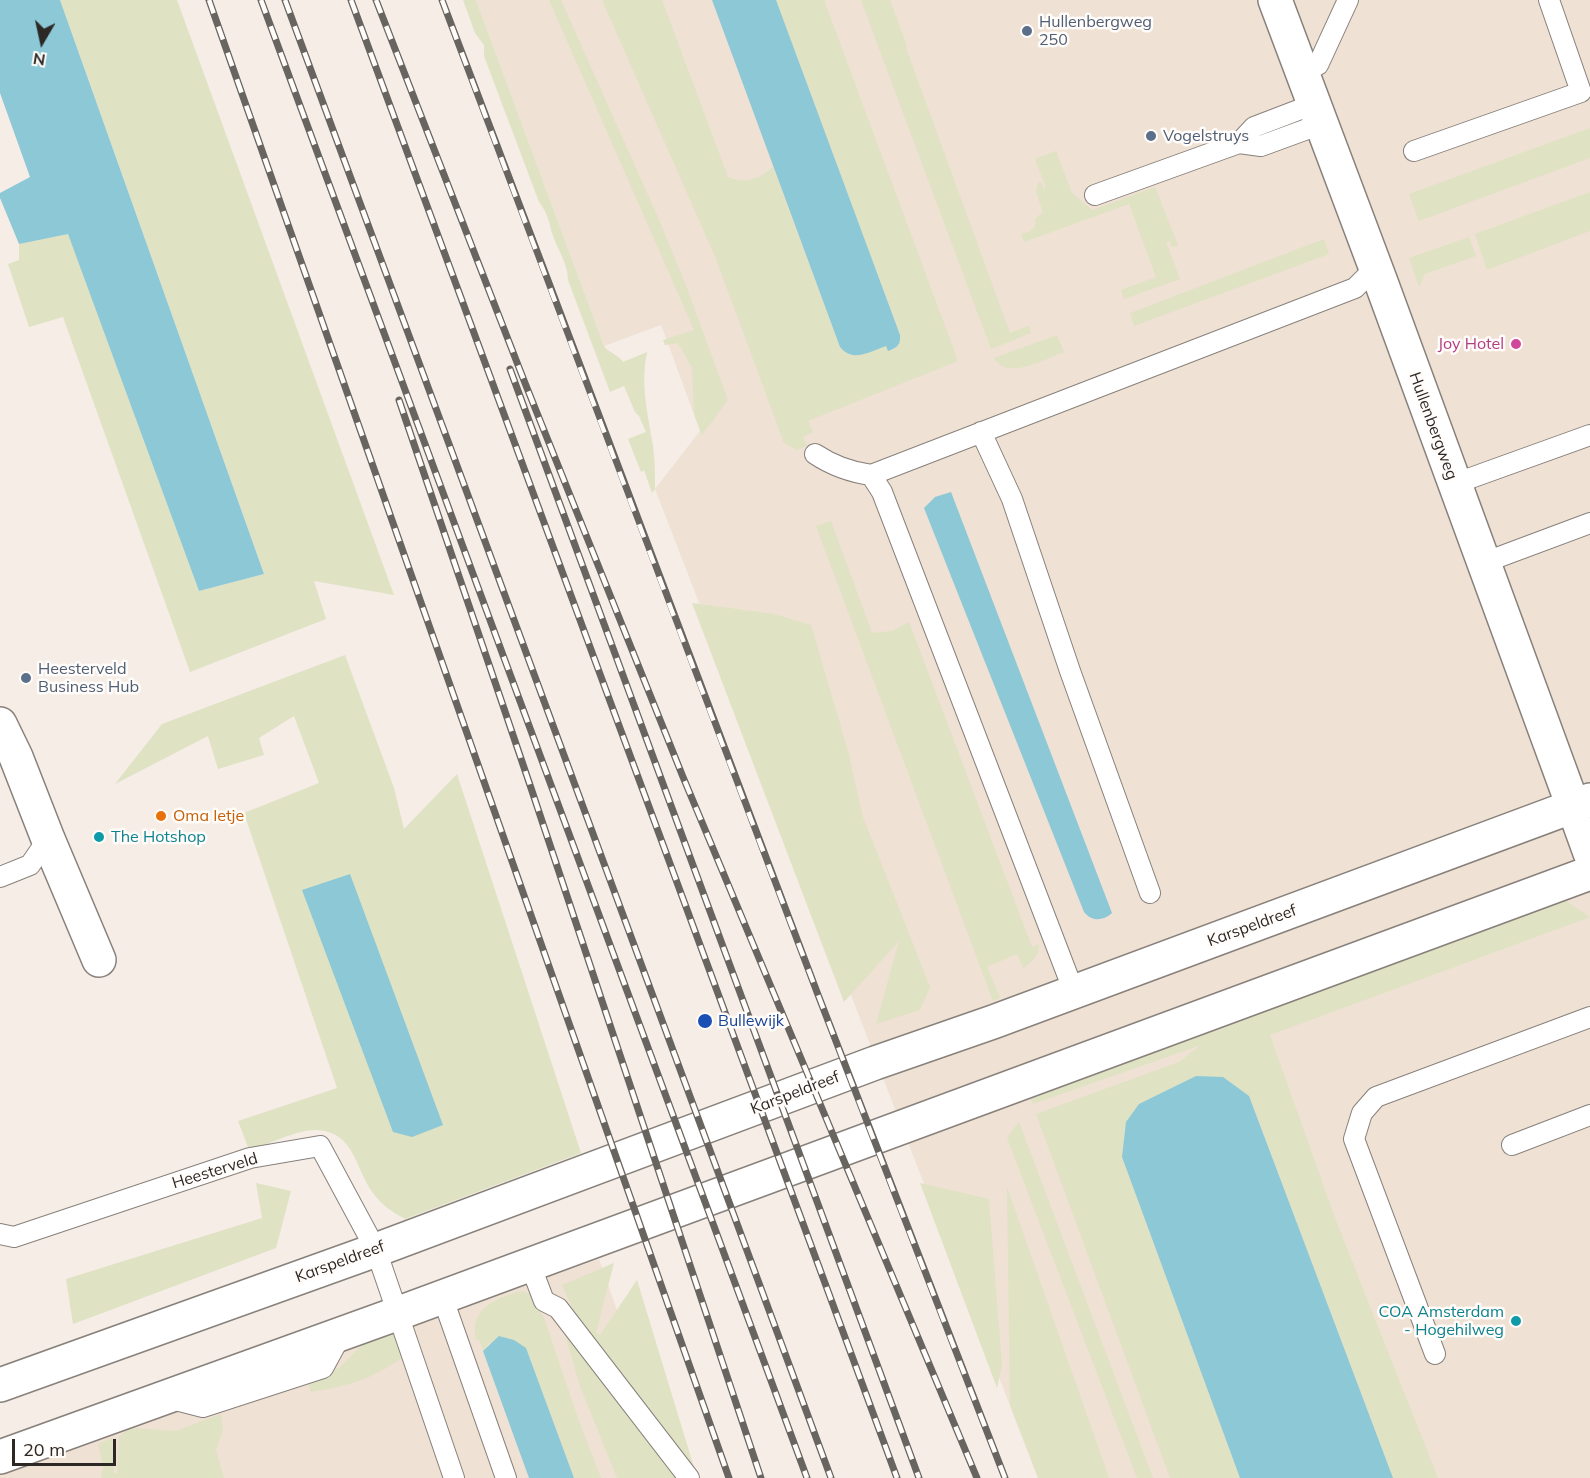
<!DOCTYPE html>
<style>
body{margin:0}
#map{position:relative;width:1590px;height:1478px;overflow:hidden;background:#f5ede6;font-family:Mulish,sans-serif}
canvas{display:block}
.north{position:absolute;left:12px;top:12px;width:60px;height:60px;-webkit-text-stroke:4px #fffcf9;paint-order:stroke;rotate:189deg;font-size:16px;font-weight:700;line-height:24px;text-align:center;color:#2b2825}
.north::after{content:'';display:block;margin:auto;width:21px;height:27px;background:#2b2825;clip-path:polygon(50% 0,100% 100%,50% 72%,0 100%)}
.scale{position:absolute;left:12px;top:1439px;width:104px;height:27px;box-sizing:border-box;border:3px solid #2b2825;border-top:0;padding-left:8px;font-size:18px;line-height:21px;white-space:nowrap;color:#2b2825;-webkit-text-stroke:4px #fffcf9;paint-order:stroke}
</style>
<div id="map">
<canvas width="1590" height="1478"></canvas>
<div class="north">N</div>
<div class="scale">20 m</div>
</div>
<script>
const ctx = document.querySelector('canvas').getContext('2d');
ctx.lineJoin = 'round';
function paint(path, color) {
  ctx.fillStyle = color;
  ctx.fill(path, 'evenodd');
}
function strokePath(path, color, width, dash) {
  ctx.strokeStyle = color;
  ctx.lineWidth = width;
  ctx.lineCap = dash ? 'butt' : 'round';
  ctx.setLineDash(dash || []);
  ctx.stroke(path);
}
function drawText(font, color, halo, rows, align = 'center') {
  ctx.font = font + ' Mulish,sans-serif';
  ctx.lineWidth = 5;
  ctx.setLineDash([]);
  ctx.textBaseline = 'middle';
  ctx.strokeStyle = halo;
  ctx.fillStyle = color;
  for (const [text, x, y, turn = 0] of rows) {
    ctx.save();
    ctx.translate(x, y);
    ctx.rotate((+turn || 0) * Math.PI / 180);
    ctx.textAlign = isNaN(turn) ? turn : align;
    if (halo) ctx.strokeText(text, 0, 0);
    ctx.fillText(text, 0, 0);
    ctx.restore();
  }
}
const built = new Path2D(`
 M476,0H1590V1478H1038L655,489L700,431L666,338L661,325L604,346Z
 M599,1259L676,1478H0V1472Z`);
const green = new Path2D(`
 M60,0H177L394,595L314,581L326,619L190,672L63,317L29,327L8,264L19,260V244L68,233L199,591L264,574Z
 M463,0H476L604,346C609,353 619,355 623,362L647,352C640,385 648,414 653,446C655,460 655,475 655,489L652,493L644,470L641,472L628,439L646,432L639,416L635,412L624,386L610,392L568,280C568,263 557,249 552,233C549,221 547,212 539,202L484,56V45L475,33Z
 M549,0H561L660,222L685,283L728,400L702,435L694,414L692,368L678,343L665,345L663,340L694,330Z
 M602,0H662L728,177C747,184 759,179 773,167L840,347C853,363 870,352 886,345L891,350C899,349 900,343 900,335L776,0H824L958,361L808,421L813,432L803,437L807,446L797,450L784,443L716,259Z
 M861,0H890L907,46L906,48L1010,333L1029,326L1031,333L991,349Z
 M1590,128V158L1419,221L1409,194Z
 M1056,151L1072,193L1092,210L1155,187L1178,245L1172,247L1170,241L1166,242L1180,279L1124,299L1121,290L1156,277L1129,204L1024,242L1021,233C1030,234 1037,228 1035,219L1043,212L1036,192L1038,183L1041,182L1044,189L1046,188L1035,159Z
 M1590,192V231L1487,270L1475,234Z
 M1469,237L1476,256L1425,274L1419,287L1409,258Z
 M1324,239L1329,254L1134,326L1130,313Z
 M1057,335L1064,352C1045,359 1007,381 994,358Z
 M831,521L872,633L892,631L909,622L1032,947L1039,944C1039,955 1032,963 1023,968L1017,954L987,967L1000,998L993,1001L816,526Z
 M692,603L774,614L811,625L848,751L863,817L930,987L920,1010L876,1024L899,941L844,1002Z
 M345,655L394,788L404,829L457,774L581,1153L405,1219C392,1212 382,1205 373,1193C355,1169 355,1132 317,1130C299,1129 271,1143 254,1149L248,1147L238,1121L337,1088L244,813L319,783L294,716L259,738L264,755L218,769L208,736L115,784L162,724Z
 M1560,897L1590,917L1270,1035L1335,1218L1438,1478H1393L1249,1096L1122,1157L1240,1478H1170L1036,1114L1179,1062L1201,1045L1033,1104L1028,1093Z
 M1019,1122L1153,1478H1137L1007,1138Z
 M256,1183L291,1191L276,1248L73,1324L66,1279L262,1218Z
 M920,1183L989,1199L1002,1366L997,1388Z
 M1007,1187L1109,1478H1038L1010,1405Z
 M614,1263L596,1333L600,1335L637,1280L696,1474L574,1312L562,1285Z
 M521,1291L531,1294L544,1318L580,1424L601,1478H574L526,1348L489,1343L483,1351L479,1339L476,1340C469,1309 495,1298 521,1291Z
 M564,1331L678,1478H617L580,1386Z
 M385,1332L399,1337L405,1356C372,1379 350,1386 311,1392L307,1381L339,1368L372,1335Z
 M221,1414L223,1431L216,1450L224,1478H101L103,1467L98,1444L112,1438L114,1473L117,1474L119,1436L131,1428L176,1431Z`);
const water = new Path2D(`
 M0,0H60L264,574L199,591L68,234L19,244L0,198V193L30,177L0,93Z
 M712,0H776L900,335C901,346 896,348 888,351L886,346C869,352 853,363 840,347Z
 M951,492L1112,913C1103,921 1092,922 1084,912L924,508L935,497Z
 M350,874L443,1125L412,1137L393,1132L302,890Z
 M1196,1076L1223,1077L1249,1096L1393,1478H1240L1122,1157L1126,1122L1139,1104Z
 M499,1336L514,1340L526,1348L574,1478H529L483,1351Z`);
const lane = new Path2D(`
 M1302,71L1318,65L1348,0
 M1239,143L1254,127L1314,104
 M1414,151L1581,92L1549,0
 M1095,195L1239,143L1261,146L1321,124
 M981,432L1012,499L1070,671L1150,893
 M815,454C833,466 850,472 871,475L882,492L1074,992
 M871,475L1355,288L1375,268
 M1454,484L1590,435
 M1483,563L1590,523
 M0,877L30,865L48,839
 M1512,1145L1590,1115
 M0,1234L14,1237L250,1158L320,1146L376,1250L454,1478
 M530,1264L544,1301L558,1308L689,1478
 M442,1296L506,1478
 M1435,1354L1354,1139L1362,1113L1376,1097L1590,1017
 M168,1398L203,1407L323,1368L342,1333`);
const street = new Path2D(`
 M1275,0L1381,282L1573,806
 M0,724L16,757L48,839L99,960`);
const secondary = new Path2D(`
 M1573,806L1590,853
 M0,1385L376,1250L875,1063L993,1022L1590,800
 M0,1457L399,1313L1590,873`);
const rail = new Path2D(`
 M209,0L729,1478
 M261,0L807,1478
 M285,0L831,1478
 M351,0L897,1478
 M376,0L525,383L683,777L977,1478
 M442,0C627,494 813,987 1005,1478
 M510,369L919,1478
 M399,400L531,788L761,1478`);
const markers = [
 [1027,31,6,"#5c6f8a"],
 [1151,136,6,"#5c6f8a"],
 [1516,344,6,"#d1479c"],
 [26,678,6,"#5c6f8a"],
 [161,816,6,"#e8710a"],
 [99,837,6,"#0f9aa8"],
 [705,1021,8,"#1a4fb4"],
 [1516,1321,6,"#0f9aa8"]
];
const serviceNames = [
 ["Hullenbergweg",1039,22],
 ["250",1039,40],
 ["Vogelstruys",1163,136],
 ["Heesterveld",38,669],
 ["Business Hub",38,687]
];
const hotelNames = [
 ["Joy Hotel",1504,344]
];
const streetNames = [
 ["Hullenbergweg",1433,426,70],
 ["Karspeldreef",1252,926,-20],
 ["Karspeldreef",795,1093,-21],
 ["Heesterveld",215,1171,-17],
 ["Karspeldreef",340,1262,-20]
];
const foodNames = [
 ["Oma Ietje",173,816]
];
const cultureNames = [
 ["The Hotshop",111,837],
 ["COA Amsterdam",1504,1312,"right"],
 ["- Hogehilweg",1504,1330,"right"]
];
const transitNames = [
 ["Bullewijk",718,1021]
];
paint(built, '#efe1d4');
paint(green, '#dfe2c3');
paint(water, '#8dc8d7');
strokePath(lane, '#88817b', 22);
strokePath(street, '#88817b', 36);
strokePath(secondary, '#88817b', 36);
strokePath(lane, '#fff', 20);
strokePath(street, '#fff', 33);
strokePath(secondary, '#fff', 33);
strokePath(rail, '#686460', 7);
strokePath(rail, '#fffcf9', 4.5, [14]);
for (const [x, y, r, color] of markers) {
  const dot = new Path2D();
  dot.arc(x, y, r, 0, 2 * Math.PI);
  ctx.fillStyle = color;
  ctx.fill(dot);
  strokePath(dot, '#fffcf9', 2);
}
drawText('16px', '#4e5e75', '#fffcf9', serviceNames, 'left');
drawText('16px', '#b23c85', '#fffcf9', hotelNames, 'right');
drawText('16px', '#2b2825', '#fffcf9', streetNames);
drawText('16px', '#c56008', '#fffcf9', foodNames, 'left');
drawText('16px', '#0d838f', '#fffcf9', cultureNames, 'left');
drawText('16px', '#164399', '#fffcf9', transitNames, 'left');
</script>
